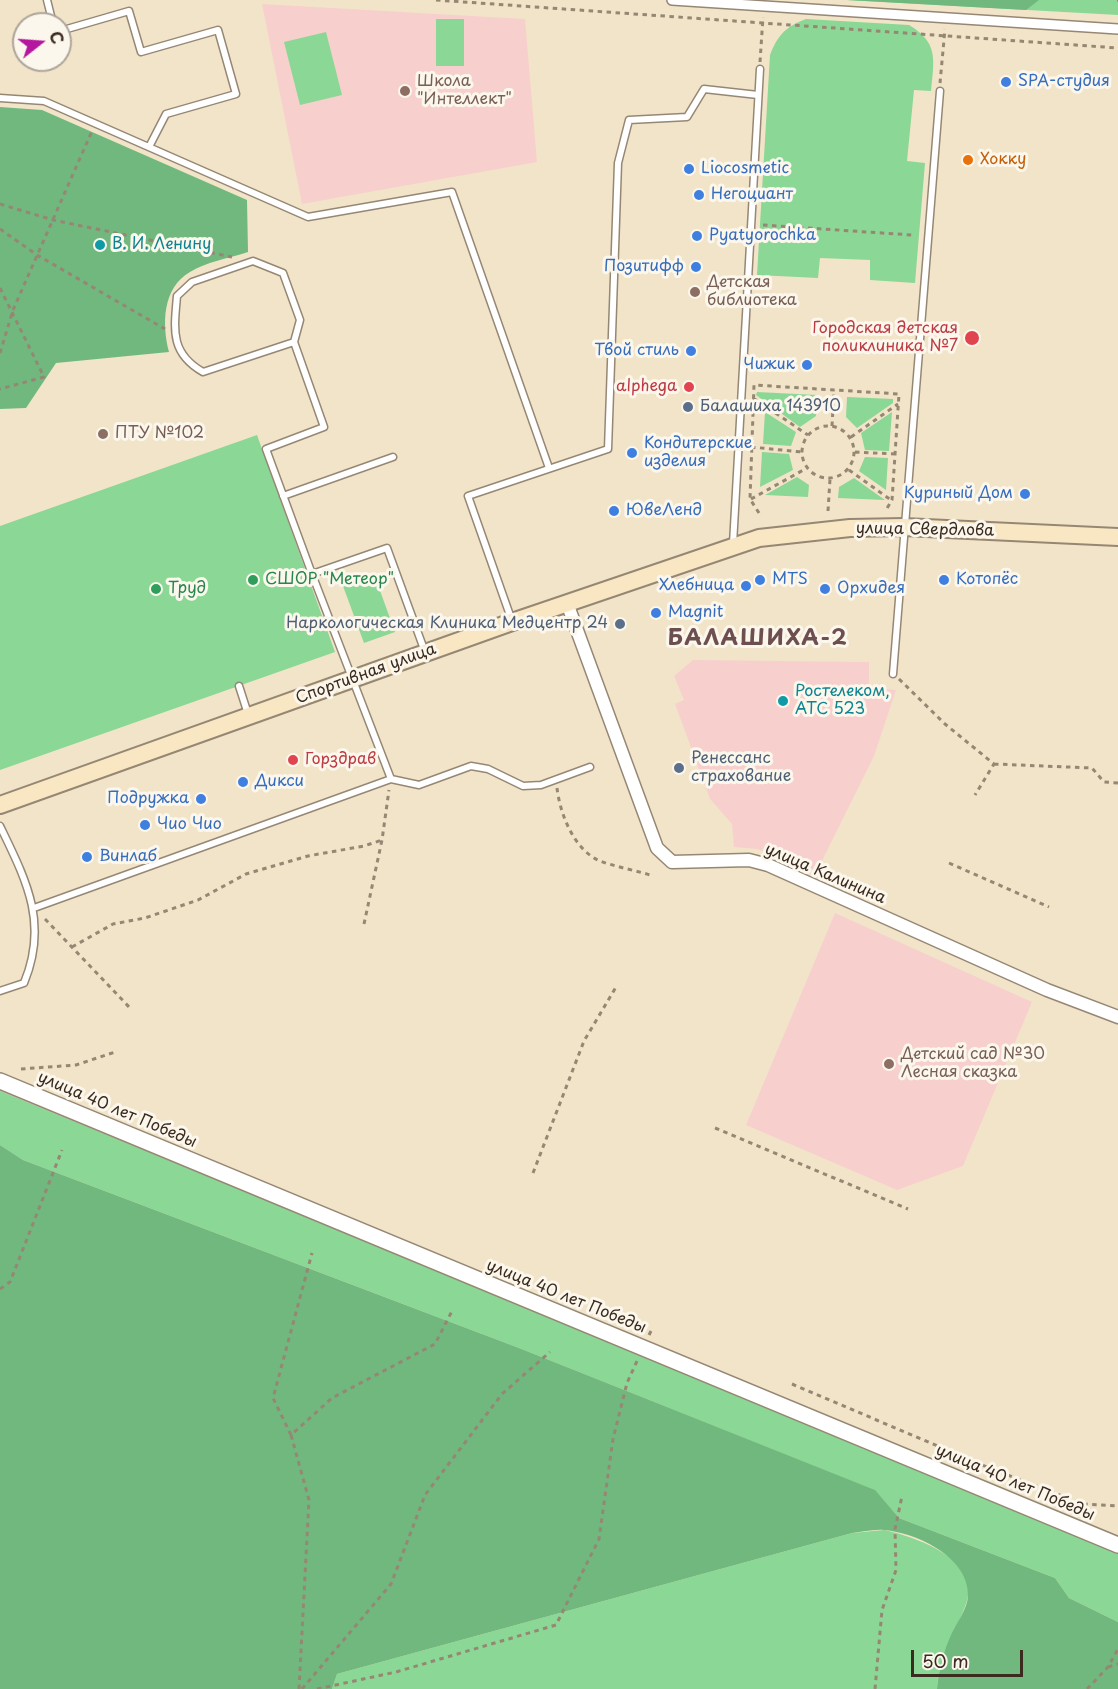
<!DOCTYPE html>
<meta charset="utf-8">
<style>
body{margin:0}
#map{position:relative;width:1118px;height:1689px;overflow:hidden;background:#f2e4c9;font-family:"Playpen Sans",sans-serif}
canvas{display:block}
.north{position:absolute;left:12px;top:12px;width:60px;height:60px;box-sizing:border-box;background:#fbf7ec;border:2px solid #aea59a;border-radius:50%;rotate:73deg;font-size:16px;font-weight:700;line-height:24px;text-align:center;color:#3b2a1e}
.north::after{content:'';display:block;margin:auto;width:21px;height:27px;background:#b5179e;clip-path:polygon(50% 0,100% 100%,50% 72%,0 100%)}
.scale{position:absolute;left:911px;top:1650px;width:112px;height:27px;box-sizing:border-box;border:3px solid #3b2a1e;border-top:0;padding-left:8px;font-size:18px;line-height:21px;white-space:nowrap;color:#3b2a1e;-webkit-text-stroke:4px #fbf7ec;paint-order:stroke}
</style>
<div id="map">
<canvas width="1118" height="1689"></canvas>
<div class="north">С</div>
<div class="scale">50 m</div>
</div>
<script>
const ctx = document.querySelector('canvas').getContext('2d');
ctx.lineJoin = 'round';
function paint(path, color) {
  ctx.fillStyle = color;
  ctx.fill(path, 'evenodd');
}
function strokePath(path, color, width, dash) {
  ctx.strokeStyle = color;
  ctx.lineWidth = width;
  ctx.lineCap = dash ? 'butt' : 'round';
  ctx.setLineDash(dash || []);
  ctx.stroke(path);
}
function drawText(font, color, halo, rows, align = 'center') {
  ctx.font = font + ' "Playpen Sans",sans-serif';
  ctx.lineWidth = 6;
  ctx.setLineDash([]);
  ctx.textBaseline = 'middle';
  ctx.strokeStyle = halo;
  ctx.fillStyle = color;
  for (const [text, x, y, turn = 0] of rows) {
    ctx.save();
    ctx.translate(x, y);
    ctx.rotate((+turn || 0) * Math.PI / 180);
    ctx.textAlign = isNaN(turn) ? turn : align;
    if (halo) ctx.strokeText(text, 0, 0);
    ctx.fillText(text, 0, 0);
    ctx.restore();
  }
}
const built = new Path2D(`
 M262,4L525,19L537,162L302,204Z
 M693,660L869,662V688L896,690L874,756L817,871L757,849L734,847L732,824L710,799L675,704L684,700L674,676Z
 M835,913L1032,1002L963,1166L897,1190L746,1125Z`);
const green = new Path2D(`
 M847,0H1118V15Z
 M436,19H464V66H436Z
 M806,19L909,25C939,43 934,60 931,91L914,90L907,161L925,163L915,283L870,280V260L820,258L818,278L757,275L770,55C778,35 785,27 806,19Z
 M326,32L342,95L300,105L284,42Z
 M757,392L817,395L816,416L800,427L756,395Z
 M847,397L893,399V403L857,428L846,417Z
 M765,412L796,432L791,446L763,444Z
 M892,412L889,451L865,450L861,433Z
 M257,435L335,652L0,770V526Z
 M762,452L789,454L793,470L760,487Z
 M865,457L888,458L886,490L859,471Z
 M797,477L809,485L808,497L765,495Z
 M854,478L885,500L838,498L839,487Z
 M374,574L395,632L364,643L343,586Z
 M0,1091L1118,1550V1622L1069,1598L1055,1578L899,1518L874,1490L519,1348L23,1160L0,1145Z
 M884,1530C913,1536 981,1559 967,1601C957,1631 939,1655 937,1689H332L337,1674L852,1533Z`);
const forest = new Path2D(`
 M847,0H1039L1026,10Z
 M0,107L42,110L247,200L248,252C230,258 206,262 190,272C162,288 162,325 169,352L56,363L26,408L0,409Z
 M0,1145L23,1160L519,1348L875,1490L899,1518L1055,1578L1069,1598L1118,1622V1689H937C938,1673 944,1650 951,1635C956,1624 967,1609 968,1597C970,1558 918,1533 884,1530C874,1529 862,1532 852,1533L337,1674L332,1689H0Z`);
const path = new Path2D(`
 M436,0L1118,48
 M1117,0H1118
 M760,62L763,17
 M940,83L945,29
 M0,204L53,220L232,257
 M763,225L912,235
 M0,229L37,255L165,329
 M0,288L44,377L0,389
 M0,353L13,310L92,131
 M753,398L808,435
 M802 452a26 26 0 1 1 52 0a26 26 0 1 1-52 0Z
 M832,426L834,390
 M851,437L898,404
 M751,447L802,452
 M855,452L895,454
 M849,470L891,500
 M751,499L807,468
 M828,511L830,479
 M759,513L750,499L754,385L899,394L892,500L886,510
 M899,679L945,724L994,764L975,795
 M994,764L1092,768L1104,782L1118,783
 M557,788C560,814 574,850 600,861C616,867 634,870 650,875
 M949,863L1049,907
 M45,919L131,1009
 M364,924L382,840L389,790
 M72,947L113,924L145,918L198,900L246,874L308,856L364,846L382,840
 M21,1069L76,1065L115,1052
 M715,1128L908,1209
 M533,1173L584,1041L616,987
 M0,1289L10,1282L62,1150
 M649,1335L653,1327
 M792,1384L987,1467L1083,1504L1118,1506
 M291,1435L273,1398L312,1253
 M1108,1667L1118,1664
 M299,1689L309,1500L291,1435L332,1398L435,1344L452,1311
 M302,1689L391,1584L425,1495L502,1394L550,1352
 M317,1689L396,1672L556,1625L599,1539L613,1439L627,1383L637,1361
 M875,1689L882,1610L896,1570L895,1529L902,1496
 M1087,1689L1108,1667L1118,1649`);
const service = new Path2D(`
 M47,0L53,24
 M60,31L129,11L141,52L218,30L236,94L166,114L149,147
 M0,98L44,101L308,217L452,192L549,468
 M253,261L283,273L300,320L294,342L203,372C170,353 174,330 177,296L192,282Z
 M294,342L324,427L266,449L312,574
 M283,496L393,457
 M733,544L760,69
 M512,621L468,496L608,449L618,163L629,120L687,117L704,89L758,95
 M425,652L387,548L312,574L391,779L419,785L471,766L488,769L523,786L541,785L590,767
 M893,674L940,91
 M239,686L248,714
 M0,826C26,880 49,923 24,983L0,991
 M34,908L391,779`);
const pedestrian = new Path2D(`
 M672,0L1118,29`);
const minor = new Path2D(`
 M567,603L657,848L672,862L749,860L768,865L1047,990L1118,1017`);
const tertiary = new Path2D(`
 M0,1081L1118,1545`);
const secondary = new Path2D(`
 M0,805L512,622L759,538L850,528L904,527L1118,537`);
const markers = [
 [1006,82,6,"#3f7fe0"],
 [405,91,6,"#8d6e63"],
 [968,160,6,"#e8710a"],
 [689,169,6,"#3f7fe0"],
 [699,195,6,"#3f7fe0"],
 [697,236,6,"#3f7fe0"],
 [100,245,6,"#0f9aa8"],
 [696,267,6,"#3f7fe0"],
 [695,292,6,"#8d6e63"],
 [972,338,8,"#e0444e"],
 [691,351,6,"#3f7fe0"],
 [807,365,6,"#3f7fe0"],
 [689,387,6,"#e0444e"],
 [688,407,6,"#5c6f8a"],
 [103,434,6,"#8d6e63"],
 [632,453,6,"#3f7fe0"],
 [1025,494,6,"#3f7fe0"],
 [614,511,6,"#3f7fe0"],
 [253,580,6,"#2e9e5b"],
 [760,580,6,"#3f7fe0"],
 [944,580,6,"#3f7fe0"],
 [746,586,6,"#3f7fe0"],
 [156,589,6,"#2e9e5b"],
 [825,589,6,"#3f7fe0"],
 [656,613,6,"#3f7fe0"],
 [620,624,6,"#5c6f8a"],
 [783,701,6,"#0f9aa8"],
 [293,760,6,"#e0444e"],
 [679,768,6,"#5c6f8a"],
 [243,782,6,"#3f7fe0"],
 [201,799,6,"#3f7fe0"],
 [145,825,6,"#3f7fe0"],
 [87,857,6,"#3f7fe0"],
 [889,1064,6,"#8d6e63"]
];
const educationNames = [
 ["Школа",417,82],
 ["\"Интеллект\"",417,100],
 ["Детская",707,283],
 ["библиотека",707,301],
 ["ПТУ №102",115,434],
 ["Детский сад №30",901,1055],
 ["Лесная сказка",901,1073]
];
const shopNames = [
 ["SPA-студия",1018,82],
 ["Liocosmetic",701,169],
 ["Негоциант",711,195],
 ["Pyatyorochka",709,236],
 ["Позитифф",684,267,"right"],
 ["Твой стиль",679,351,"right"],
 ["Чижик",795,365,"right"],
 ["Кондитерские",644,444],
 ["изделия",644,462],
 ["Куриный Дом",1013,494,"right"],
 ["ЮвеЛенд",626,511],
 ["MTS",772,580],
 ["Котопёс",956,580],
 ["Хлебница",734,586,"right"],
 ["Орхидея",837,589],
 ["Magnit",668,613],
 ["Дикси",255,782],
 ["Подружка",189,799,"right"],
 ["Чио Чио",157,825],
 ["Винлаб",99,857]
];
const foodNames = [
 ["Хокку",980,160]
];
const cultureNames = [
 ["В. И. Ленину",112,245],
 ["Ростелеком,",795,692],
 ["АТС 523",795,710]
];
const healthNames = [
 ["Городская детская",958,329],
 ["поликлиника №7",958,347],
 ["alphega",677,387],
 ["Горздрав",305,760,"left"]
];
const serviceNames = [
 ["Балашиха 143910",700,407],
 ["Наркологическая Клиника Медцентр 24",608,624,"right"],
 ["Ренессанс",691,759],
 ["страхование",691,777]
];
const streetNames = [
 ["улица Свердлова",925,530,1],
 ["Спортивная улица",366,674,-20],
 ["улица Калинина",825,874,23],
 ["улица 40 лет Победы",117,1110,23],
 ["улица 40 лет Победы",566,1297,22],
 ["улица 40 лет Победы",1015,1483,23]
];
const leisureNames = [
 ["СШОР \"Метеор\"",265,580],
 ["Труд",168,589]
];
const districtNames = [
 ["БАЛАШИХА-2",758,639]
];
paint(built, '#f7d0cd');
paint(green, '#8bd795');
paint(forest, '#70b87e');
strokePath(service, '#968774', 9);
strokePath(pedestrian, '#968774', 12);
strokePath(minor, '#968774', 15);
strokePath(tertiary, '#968774', 18);
strokePath(secondary, '#968774', 20);
strokePath(path, '#968774', 3, [4.5, 4.5]);
strokePath(service, '#fff', 6);
strokePath(pedestrian, '#fff', 9);
strokePath(minor, '#fff', 12);
strokePath(tertiary, '#fff', 15);
strokePath(secondary, '#f9e7c3', 16);
for (const [x, y, r, color] of markers) {
  const dot = new Path2D();
  dot.arc(x, y, r, 0, 2 * Math.PI);
  ctx.fillStyle = color;
  ctx.fill(dot);
  strokePath(dot, '#fbf7ec', 2);
}
drawText('16px', '#785e54', '#fbf7ec', educationNames, 'left');
drawText('16px', '#366cbe', '#fbf7ec', shopNames, 'left');
drawText('16px', '#c56008', '#fbf7ec', foodNames, 'left');
drawText('16px', '#0d838f', '#fbf7ec', cultureNames, 'left');
drawText('16px', '#be3a42', '#fbf7ec', healthNames, 'right');
drawText('16px', '#4e5e75', '#fbf7ec', serviceNames, 'left');
drawText('16px', '#3b2a1e', '#fbf7ec', streetNames);
drawText('16px', '#27864d', '#fbf7ec', leisureNames, 'left');
ctx.letterSpacing = '1.5px';
drawText('bold 22px', '#6e4f4f', '#fbf7ec', districtNames);
ctx.letterSpacing = '0px';
</script>
